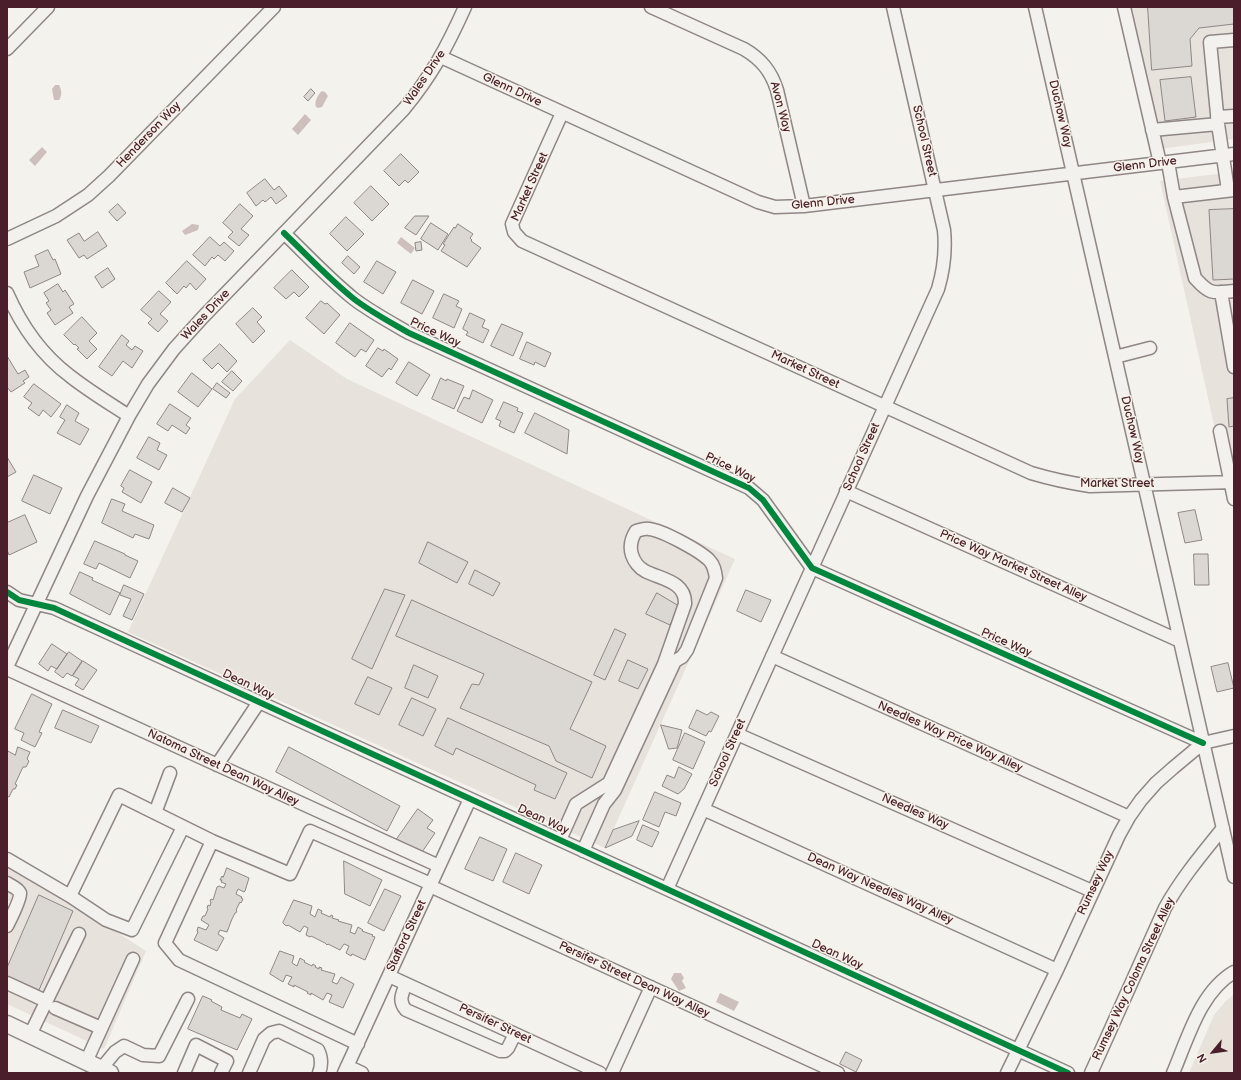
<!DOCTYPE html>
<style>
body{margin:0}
#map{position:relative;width:1241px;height:1080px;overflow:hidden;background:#f4f2ec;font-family:"Balsamiq Sans",sans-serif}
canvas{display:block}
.frame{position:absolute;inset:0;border:8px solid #4a1f2b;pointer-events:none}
.north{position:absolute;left:1193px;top:1032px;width:40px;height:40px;-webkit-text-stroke:3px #f7f3e8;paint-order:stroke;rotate:241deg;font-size:11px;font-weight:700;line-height:16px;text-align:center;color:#4a1f2b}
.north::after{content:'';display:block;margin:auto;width:14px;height:18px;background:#4a1f2b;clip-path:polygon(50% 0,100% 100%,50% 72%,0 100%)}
</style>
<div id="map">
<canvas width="1241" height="1080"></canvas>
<div class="frame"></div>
<div class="north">N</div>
</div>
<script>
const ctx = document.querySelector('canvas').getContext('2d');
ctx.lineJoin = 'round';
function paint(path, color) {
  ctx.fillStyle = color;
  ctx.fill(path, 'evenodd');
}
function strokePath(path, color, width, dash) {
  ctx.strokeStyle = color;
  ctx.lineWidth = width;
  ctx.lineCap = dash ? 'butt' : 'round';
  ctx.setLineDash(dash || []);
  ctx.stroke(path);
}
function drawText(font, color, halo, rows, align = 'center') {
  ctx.font = font + ' "Balsamiq Sans",sans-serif';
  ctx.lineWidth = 3;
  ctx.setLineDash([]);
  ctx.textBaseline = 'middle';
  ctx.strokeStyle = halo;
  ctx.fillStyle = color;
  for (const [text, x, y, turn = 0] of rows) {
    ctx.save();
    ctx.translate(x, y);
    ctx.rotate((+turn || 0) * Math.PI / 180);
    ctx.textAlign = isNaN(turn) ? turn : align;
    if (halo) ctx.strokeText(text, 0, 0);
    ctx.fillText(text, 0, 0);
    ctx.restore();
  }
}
const built = new Path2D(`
 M1119,7H1234V139L1152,150Z
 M1234,172V469L1224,470L1160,181Z
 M290,340L347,379L735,559L605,848L128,632L235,399Z
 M7,861L146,951L104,1049L7,1004V911L11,902L7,900Z
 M1234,994V1073H1189L1214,1015L1225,1002Z`);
const green = new Path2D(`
 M1234,1001V1073H1197L1221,1020Z`);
const water = new Path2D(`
 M55,85H59C62,90 62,96 59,100H54L52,89Z
 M322,91L325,92L328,96L322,107L318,108L316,107C314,102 318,94 322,91Z
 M305,114L311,120L298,135L292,129Z
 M42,147L47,152L35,166L29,160Z
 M192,224L199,225L198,230L185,235L182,231Z
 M401,237L415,248L411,254L397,243Z
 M674,973H681L684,978L682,981L686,988L679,991L671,979Z
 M720,993L739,1002L734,1011L716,1002Z`);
const building = new Path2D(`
 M1148,7H1234V24L1199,28L1190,39L1192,66L1152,70Z
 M1191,77L1196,117L1165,121L1160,80Z
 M311,89L315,93L308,101L304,97Z
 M401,154L419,172L408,183L405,180L399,186L384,171Z
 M265,179L274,190L279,186L287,196L276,204L271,197L265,202L263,200L256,206L247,193Z
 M371,186L389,204L372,221L354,203Z
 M118,204L126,213L117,221L109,212Z
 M240,204L253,216L241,229L249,235L239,246L228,237L233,232L223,223Z
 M1234,209V279L1213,280L1209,210Z
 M415,216H429L416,235L405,228Z
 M346,217L364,234L347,251L330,234Z
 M431,223L448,234L438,250L421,239Z
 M458,224L473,234L470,238L472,240L471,241L481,248L467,267L441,251L445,245L443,244L454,227L455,228Z
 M98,232L107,246L87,259L84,255L79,258L67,240L79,233L84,241Z
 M210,237L220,246L224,242L234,251L225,261L218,255L214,259L212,257L205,266L193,255Z
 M421,242L422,250L416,251L415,243Z
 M48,250L53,260L55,259L61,274L30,288L24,272L39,266L35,256Z
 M348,256L360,267L354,274L342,263Z
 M187,261L206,279L196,290L190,283L186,288L184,286L177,294L166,283Z
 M377,261L396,272L383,294L364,282Z
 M108,268L115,279L102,288L95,277Z
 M292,270L309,287L299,297L294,292L286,299L274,288Z
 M413,280L434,291L422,314L401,303Z
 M58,284L63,292L65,290L74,304L69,307L73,313L55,325L47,313L51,310L46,303L49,301L44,293Z
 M159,291L171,302L160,314L168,321L158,332L148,323L152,319L141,310Z
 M444,294L459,301L456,306L462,309L454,328L433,318Z
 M321,301L325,304L327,303L340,315L324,334L306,318Z
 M253,308L262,317L257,322L265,331L253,343L236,324Z
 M470,313L485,320L482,327L489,330L483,343L466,335L468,332L463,329Z
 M82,317L97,333L89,341L97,349L87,359L77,349L79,348L75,344L74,345L64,335Z
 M350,323L374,340L366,352L361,349L355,357L336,343Z
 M502,324L523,333L513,356L491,346Z
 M122,335L129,341L126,345L132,350L135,346L143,351L132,368L123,361L112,376L99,367Z
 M527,342L551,353L545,367L535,362L534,365L520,359Z
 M220,344L237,361L227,372L218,363L212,369L203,360Z
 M378,348L383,351L384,349L398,359L391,370L389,368L382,377L366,366Z
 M7,356L18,374L25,370L29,377L23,381L25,383L11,392L7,387Z
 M409,362L430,375L417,396L396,383Z
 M232,371L242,381L233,391L222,382Z
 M192,373L212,389L198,407L178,392Z
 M441,378L446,381L447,379L464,386L454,409L432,399Z
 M217,383L230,393L226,398L213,389Z
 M34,384L61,404L51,417L43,410L39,416L28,408L32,403L24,397Z
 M473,390L493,400L482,423L457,411L464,397L469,399Z
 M1234,398V426L1229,427L1227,399Z
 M504,402L518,408L517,411L523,413L514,433L499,426L501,421L496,419Z
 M170,404L191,418L186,425L190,428L186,434L172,425L168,431L157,424Z
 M67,405L79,413L75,421L89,429L80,445L57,433L65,420L60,417Z
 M535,413L569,430L567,454L525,433Z
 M149,437L160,443L157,450L167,455L159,470L137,458Z
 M7,457L16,472L7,477Z
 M130,470L152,482L141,503L122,492L124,488L121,486Z
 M34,475L62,488L50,514L22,501Z
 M173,488L190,498L182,512L165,503Z
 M112,499L125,504L122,511L154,525L149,539L135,534L133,538L102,523Z
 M1195,510L1202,540L1185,543L1178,513Z
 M25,515L37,542L9,555L7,550V523Z
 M95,541L125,554V555L138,561L130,578L99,563L96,569L84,564Z
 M428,542L468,562L457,583L419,563Z
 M1194,554H1208L1209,585H1195Z
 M475,570L500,583L493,596L469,584Z
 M80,572L93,578L92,580L120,593L110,615L70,594Z
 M124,585L144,594L132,620L123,616L131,599L120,595Z
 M385,589L405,595L372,669L352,659Z
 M746,590L771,600L761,622L737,611Z
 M657,593L679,606L670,625L646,614Z
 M412,600L592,682L570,729L606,746L592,778L556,761L549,746L460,708L472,684L479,685L484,674L396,636Z
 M615,629L626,634L605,680L594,675Z
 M52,644L67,654L57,669L51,666L48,671L39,664Z
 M69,652L82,661L72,676L67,673L63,678L55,672Z
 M628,660L648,669L638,689L619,681Z
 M83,661L97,670L83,690L75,685L79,679L73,676Z
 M1228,663L1234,688L1217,692L1211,667Z
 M414,665L438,676L428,698L405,688Z
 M368,677L392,688L379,715L355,704Z
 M32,694L52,704L39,732L42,733L35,747L21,740L24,733L15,729Z
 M412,698L436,709L423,736L399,725Z
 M63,710L99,726L91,743L55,728Z
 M697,710L707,715L711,712L719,716L711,732L709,731L706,736L689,728Z
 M448,718L567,773L555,799L534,790L536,785L456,748L453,755L435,746Z
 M661,725L682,730L677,748L669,749Z
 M685,733L705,742L693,769L673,760Z
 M18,747L30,752L27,759L29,761L26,767H23L15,784L17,785L15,789H13L9,797L7,796V753L8,751L15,755Z
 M289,747L400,806L387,831L276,772Z
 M679,767L692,774L684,789L678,794L662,786L667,775L674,778Z
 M655,792L681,803L676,816L665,812L659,827L643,820Z
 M418,809L433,820L427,828L435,833L420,855L397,839Z
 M639,821L632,836L605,848L613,830Z
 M643,825L659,832L652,847L637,840Z
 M480,837L507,849L493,881L465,869Z
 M516,853L542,865L529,894L503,882Z
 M344,861L382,880L370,906L345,894Z
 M227,868L249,878L245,891L244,892L238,889L236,894L242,897L241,898L243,899L241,903L240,902L236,910L237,911L236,913H235L232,919L227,932L220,930L218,934L224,938L217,951L194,940L198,932L197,931L198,927L206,930L209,925L201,920L203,916H205L208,909L207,908L208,905L210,906L211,902L210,901L211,899L213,900L217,887L219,886L224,888L226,884L221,882L222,880H220L222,876L223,877Z
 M385,889L401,896L384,931L368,923Z
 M39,895L73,911L39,990L7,976V968Z
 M294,900L312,906L310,914L315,917L318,909L322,911L321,913L330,917L331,915L333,916L332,918L339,920L338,921L352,925L350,932L355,934L358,927L363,930L362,931L373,935L372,936L375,937L365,960L352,954L351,956L346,953L349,946L344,944L340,950L328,944L327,945L325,943L311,936L310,937L306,935L308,928L304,926L300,932L288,925L287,926L285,925L283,923Z
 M280,951L294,956L292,963L297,966L300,958L305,961L304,962L312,966L313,964L316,966L315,967L319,969V967L322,968L321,970L335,974L332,982L337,984L341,977L354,984L343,1008L329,1002L332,995L327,993L323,1000L311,993V995L307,993L308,992L294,985V987L288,984L292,977L286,975L283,982L270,974Z
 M203,996L212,1000L211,1001L222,1007L221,1010L240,1018L242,1014L252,1019L237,1050L188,1029Z
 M846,1052L862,1060L856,1072L840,1064Z`);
const minor = new Path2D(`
 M651,7L744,49C761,59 771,71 777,90L804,206
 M1035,7L1234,877
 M1124,7L1160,163
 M7,49L48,7
 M441,57L758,202L775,207L804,206L1234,154
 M562,113L512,224L514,232L522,241L1031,473C1051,479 1070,483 1090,486L1234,482
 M1217,117L1234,116
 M1152,130L1218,124
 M1168,162L1174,197L1195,278C1210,295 1213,293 1234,291
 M1228,190L1218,124L1210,42L1234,40
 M1174,197L1234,190
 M284,233C307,255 329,279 354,299C371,312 390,322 409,333L749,488L763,500L812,568L1203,743
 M7,239L56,216L88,195L109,176L274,7
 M1221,292L1234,367
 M7,293C21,325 42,355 70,376C89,391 109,403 129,416
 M1115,357L1150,348
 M1220,431L1234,499
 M846,491L1180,641
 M7,592L19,600L54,608L1068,1073
 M772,656L1129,817
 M7,667L87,496L129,416L148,384L174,349L203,317L404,109C432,75 447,47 465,7
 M7,669L439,866
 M737,734L1092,891
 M217,765L259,702
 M703,809L1057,970
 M155,813L170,773
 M183,827L132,930L106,920L70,896L119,795L212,841
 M560,840L576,804L609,783L664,664L685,604C686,581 660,579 645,571C639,568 634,561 632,555C629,546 631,539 636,531C640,530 645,528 649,529C662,530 700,551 709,560C714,565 715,571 716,578L687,650L682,657L675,661L615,790L604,804L583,851
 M7,859L70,896
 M7,883C11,886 18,888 20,893C21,899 10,920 7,926
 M430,886L838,1073
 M667,889L938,289C944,269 946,251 944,230L893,7
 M389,976L600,1073
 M7,983L46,1001
 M406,984C402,994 398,1001 406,1010L500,1051H505L508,1048L515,1034
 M55,1008L101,1028
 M30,1035L79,934
 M358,1044L179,960L165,943L212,841L290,874L310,831L431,884
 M86,1062L133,959
 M347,1066L362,1073
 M101,1069L115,1052L124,1046L143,1055L159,1056L188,999
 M184,1073L196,1045L227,1061L221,1073
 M249,1073L264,1039L271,1033L279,1031L318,1050C322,1058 322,1065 319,1073
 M344,1073L470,799
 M612,1073L651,987
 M1007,1073L1057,970L1119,835L1129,817L1141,800L1156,783L1173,768L1203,743L1234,736
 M1091,1073L1165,908C1181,879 1202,854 1223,828
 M1173,1073C1188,1038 1200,992 1234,972`);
const major = new Path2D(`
 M7,1024L110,1073`);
const cycleway = new Path2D(`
 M284,233C307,255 329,279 354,299C371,312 390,322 409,333L749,488L763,500L812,568L1203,743
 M7,592L19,600L54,608L1068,1073`);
const streetNames = [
 ["Wales Drive",425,78,-56],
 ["Glenn Drive",512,90,25],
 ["Avon Way",780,107,75],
 ["Duchow Way",1060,114,77],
 ["Henderson Way",149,135,-46],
 ["School Street",924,141,77],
 ["Glenn Drive",1145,165,-7],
 ["Market Street",530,187,-66],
 ["Glenn Drive",823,203,-6],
 ["Wales Drive",206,315,-47],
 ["Price Way",435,333,25],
 ["Market Street",805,370,25],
 ["Duchow Way",1132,430,77],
 ["School Street",862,457,-66],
 ["Price Way",730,468,26],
 ["Market Street",1117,484],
 ["Price Way Market Street Alley",1013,566,24],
 ["Price Way",1006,643,24],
 ["Dean Way",248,685,25],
 ["Needles Way Price Way Alley",950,737,24],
 ["School Street",728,753,-66],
 ["Natoma Street Dean Way Alley",223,768,25],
 ["Needles Way",915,812,24],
 ["Dean Way",543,820,25],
 ["Rumsey Way",1096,883,-65],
 ["Dean Way Needles Way Alley",880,889,24],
 ["Stafford Street",407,936,-65],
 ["Dean Way",837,955,25],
 ["Rumsey Way Coloma Street Alley",1134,979,-65],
 ["Persifer Street Dean Way Alley",634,980,25],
 ["Persifer Street",495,1024,25]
];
paint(built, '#e7e2db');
paint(green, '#e8e2da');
paint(water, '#cdc0bc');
paint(building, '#dbd7d3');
strokePath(building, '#8f8685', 1);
strokePath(minor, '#8f8685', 15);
strokePath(major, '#8f8685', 19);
strokePath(minor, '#f2f1ed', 12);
strokePath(major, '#f2f1ed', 16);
strokePath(cycleway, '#00873e', 6);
drawText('12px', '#4a1f2b', '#f7f3e8', streetNames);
</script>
